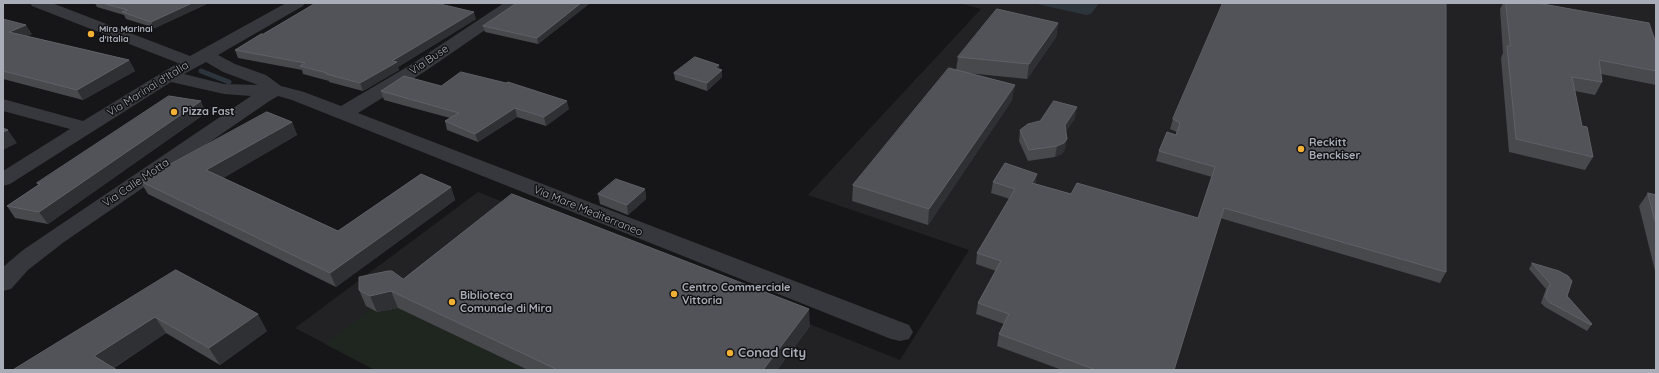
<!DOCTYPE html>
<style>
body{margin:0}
#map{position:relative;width:1659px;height:373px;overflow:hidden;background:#161618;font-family:Quicksand,sans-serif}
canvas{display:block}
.frame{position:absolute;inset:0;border:4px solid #a8adb8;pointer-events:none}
</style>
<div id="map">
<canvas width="1659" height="373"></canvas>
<div class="frame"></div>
</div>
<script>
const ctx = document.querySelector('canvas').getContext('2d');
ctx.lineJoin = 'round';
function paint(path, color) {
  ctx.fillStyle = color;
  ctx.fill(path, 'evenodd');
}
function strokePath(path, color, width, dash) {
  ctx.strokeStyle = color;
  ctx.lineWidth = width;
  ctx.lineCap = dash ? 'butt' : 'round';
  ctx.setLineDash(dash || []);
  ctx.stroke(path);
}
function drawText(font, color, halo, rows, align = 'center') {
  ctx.font = font + ' Quicksand,sans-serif';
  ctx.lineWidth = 3;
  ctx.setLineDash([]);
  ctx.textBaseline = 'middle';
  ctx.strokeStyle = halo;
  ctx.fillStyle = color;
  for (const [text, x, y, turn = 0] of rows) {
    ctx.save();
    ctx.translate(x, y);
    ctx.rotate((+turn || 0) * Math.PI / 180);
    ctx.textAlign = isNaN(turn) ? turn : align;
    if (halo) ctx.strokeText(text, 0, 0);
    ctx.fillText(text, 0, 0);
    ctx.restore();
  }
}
const built = new Path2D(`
 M959,3H1656V370H375L295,328L478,192L900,360L969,250L808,195L981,9Z`);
const green = new Path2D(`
 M395,306L528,370H375L325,344L371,309C379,314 388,311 395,306Z`);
const water = new Path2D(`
 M1033,3H1099L1091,14L1086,15Z`);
const stream = new Path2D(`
 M201,71L229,82`);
const minor = new Path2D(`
 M30,3H52L190,56L286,3H305L303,6L218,55L235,64L266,75L281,86L304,92L341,106L412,64L504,3H522L520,6L424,72L358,113L909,325L913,332L909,339L900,341L891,339L292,100L278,96L268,102L64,242L28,270L11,289L3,291V267L23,250L251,96L224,94L171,82L10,184L3,186V171L70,129L3,111V99L83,121L178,63L32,6ZM206,62L223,72L258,85L224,84L184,74Z`);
const wall = new Path2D(`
 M95,3H209L155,28L126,19L124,15L97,7Z
 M590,3L538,44L485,32L483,26Z
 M1223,3L1446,272L1440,283L1220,218L1174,370H1062L997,346L999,334L1004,324L976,314L978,303L996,271L976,264L977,253L1010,199L991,193L993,182L1036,184L1071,194L1198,218L1212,177L1156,161L1159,151L1176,135L1177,132L1170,129L1173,119Z
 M1503,3H1537L1656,43V85L1601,74L1602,82L1595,95L1575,91L1582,126L1593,157L1585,170L1509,152L1501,58L1503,53L1500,9Z
 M3,19L32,34L27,36L129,60L135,71L83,100L3,79Z
 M476,19L398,67L399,70L363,91L329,82V81L303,74L302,70L238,58L235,50L263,34Z
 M1058,23L1056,37L1027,79L967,73L1012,100L928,225L852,201L853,185L956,70L958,57Z
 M720,69L722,70V77L707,91L675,80L674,73Z
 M441,86L569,109L546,126L517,117L478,142L447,130L445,121L450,118L384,100L381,91Z
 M206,113L48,224L15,218L7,206L38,185L37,183Z
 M1075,118L1066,131L1065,149L1062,154L1055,157L1028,161L1019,141L1020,130Z
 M292,122L297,135L223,178L338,231L451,187L455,200L336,287L148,194L140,181Z
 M645,189L646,199L628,215L600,204L598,194Z
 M1648,193L1656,195V275L1639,206Z
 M1532,263L1567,296L1592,324L1587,331L1545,307L1541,303L1546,289L1529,269Z
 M176,270L267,331L220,365L166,333L114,368L13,370Z
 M403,279L810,326L777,370H528L398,308L377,312L366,306L359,290Z`);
const shadedWall = new Path2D(`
 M192,3H209L155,28L151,22Z
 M581,3H590L538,44L537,38Z
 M474,12L476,19L398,67L399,70L363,91L360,83L392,61Z
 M1058,23L1056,37L1027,79L1029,64Z
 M26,25L32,34L15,42L9,32Z
 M129,60L135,71L83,100L77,90Z
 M719,65L720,72L722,70V77L707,91V83L715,68Z
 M1015,85L1012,100L928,225L929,209Z
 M201,101L206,113L48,224L39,212Z
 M567,101L569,109L546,126L544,117Z
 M1077,107L1075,118L1063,136L1065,125Z
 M515,108L517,117L478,142L475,134Z
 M292,122L297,135L213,184L206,170Z
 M8,130L17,143L3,150V132Z
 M1067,139L1065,149L1062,154L1055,157L1057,146Z
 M1037,174L1036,184L1032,183Z
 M451,187L455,200L336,287L330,273Z
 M645,189L646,199L628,215L627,205Z
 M391,291L398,308L377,312L370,296Z
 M809,309L810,326L777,370H763Z
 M258,314L267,331L220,365L209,348Z
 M155,317L166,333L110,370L94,356Z`);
const building = new Path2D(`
 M103,3H192L151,22L122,12L127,10Z
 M316,3H432L440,4L474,12L392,61L397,62L360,83L326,74L327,73L300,66L305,63L235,50L261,34H263Z
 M517,3H581L537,38L483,26Z
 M1223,3H1446V272L1224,208L1174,370H1096L999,334L1009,314L978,303L1001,261L977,253L1015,189L993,182L1005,163L1037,174L1032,183L1071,194L1077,183L1198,218L1215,167L1159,151L1167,132L1176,135L1180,123L1173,119Z
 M1506,3H1537L1649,23L1656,43V71L1599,60L1602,82L1572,77L1582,126L1587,127L1593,157L1516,139L1507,46H1510Z
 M997,9L1058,23L1029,64L958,57Z
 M3,19L26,25L9,32L129,60L77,90L3,71Z
 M695,57L719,65L715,68L722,70L707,83L674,73Z
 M949,68L1015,85L929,209L853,185Z
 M461,72L506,83L508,82L567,101L544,117L515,108L475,134L445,121L459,113L381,91L404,76L441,86Z
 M169,96L201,101L39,212L7,206L40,184L37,183Z
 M1054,101L1077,107L1065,125L1067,139L1064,143L1057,146L1029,150L1020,130L1028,124L1040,121Z
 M267,112L292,122L206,170L338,231L421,174L451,187L330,273L140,181Z
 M3,128L8,130L3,132Z
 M616,179L645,189L627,205L598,194Z
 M1648,193L1656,195V224Z
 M512,194L809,309L763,370H558L391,291L370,296L359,290V277L388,271H392L403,279Z
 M1532,263L1559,271L1568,276L1572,281L1567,296L1592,324L1591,325L1549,302L1545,297L1550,284Z
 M176,270L258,314L209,348L155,317L94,356L117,370H13Z`);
const markers = [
 [91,34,4,"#f2b134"],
 [174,112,4,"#f2b134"],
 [1301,149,4,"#f2b134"],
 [674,294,4,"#f2b134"],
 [452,302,4,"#f2b134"],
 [730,353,4,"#f2b134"]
];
const farPoinames = [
 ["Mira Marinai",99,29],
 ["d'Italia",99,39]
];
const streetNames = [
 ["Via Buse",429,60,-34],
 ["Via Marinai d'Italia",148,89,-32],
 ["Via Calle Motta",136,183,-34],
 ["Via Mare Mediterraneo",588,211,22]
];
const poiNames = [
 ["Pizza Fast",182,112],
 ["Reckitt",1309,143],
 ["Benckiser",1309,156],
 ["Centro Commerciale",682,288],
 ["Vittoria",682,301],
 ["Biblioteca",460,296],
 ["Comunale di Mira",460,309]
];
const nearPoinames = [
 ["Conad City",738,353]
];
paint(built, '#222225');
paint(green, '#1e261f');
paint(water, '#2c353c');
strokePath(stream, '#2c353c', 5);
paint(minor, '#37383d');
paint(wall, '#47494d');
paint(shadedWall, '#2f3033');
paint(building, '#525359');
strokePath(building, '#5f6168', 1);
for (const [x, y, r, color] of markers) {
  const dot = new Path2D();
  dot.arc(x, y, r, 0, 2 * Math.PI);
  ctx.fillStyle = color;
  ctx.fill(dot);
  strokePath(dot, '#111113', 1.5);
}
drawText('bold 9px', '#a8adb8', '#111113', farPoinames, 'left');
drawText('11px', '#a8adb8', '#111113', streetNames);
drawText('bold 11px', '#a8adb8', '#111113', poiNames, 'left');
drawText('bold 13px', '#a8adb8', '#111113', nearPoinames, 'left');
</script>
